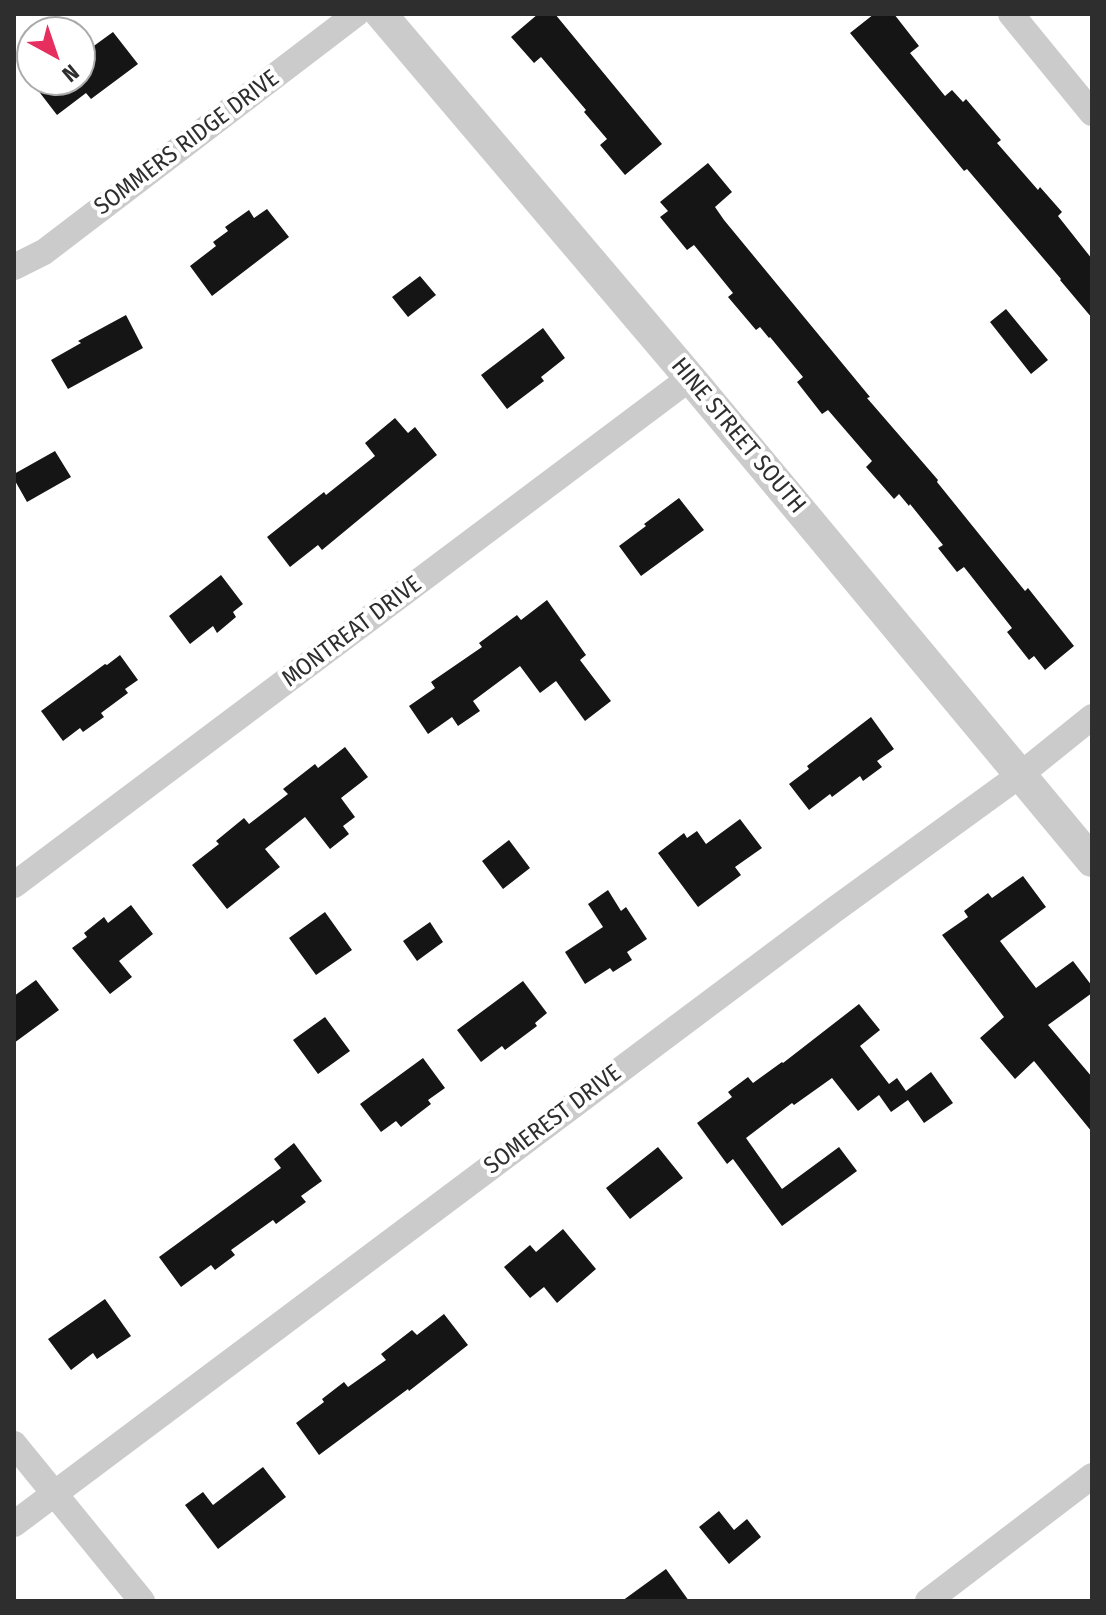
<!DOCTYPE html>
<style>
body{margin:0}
#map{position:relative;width:1106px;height:1615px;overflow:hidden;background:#fff;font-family:"Fira Sans Condensed",sans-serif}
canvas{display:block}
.frame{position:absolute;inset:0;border:16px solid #2e2e2e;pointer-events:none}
.north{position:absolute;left:16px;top:16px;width:80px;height:80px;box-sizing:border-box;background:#fff;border:2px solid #ababab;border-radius:50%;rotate:140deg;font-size:22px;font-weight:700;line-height:32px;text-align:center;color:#2e2e2e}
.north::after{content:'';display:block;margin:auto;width:28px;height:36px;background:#e62f5f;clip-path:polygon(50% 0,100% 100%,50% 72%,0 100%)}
</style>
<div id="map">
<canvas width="1106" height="1615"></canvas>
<div class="frame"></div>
<div class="north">N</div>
</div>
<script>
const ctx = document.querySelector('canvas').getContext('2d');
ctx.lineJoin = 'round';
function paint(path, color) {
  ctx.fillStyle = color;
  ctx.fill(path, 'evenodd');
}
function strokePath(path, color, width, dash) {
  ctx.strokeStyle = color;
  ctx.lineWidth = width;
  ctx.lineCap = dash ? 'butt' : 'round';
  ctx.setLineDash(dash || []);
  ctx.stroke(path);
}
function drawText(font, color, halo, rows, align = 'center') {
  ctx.font = font + ' "Fira Sans Condensed",sans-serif';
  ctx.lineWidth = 8;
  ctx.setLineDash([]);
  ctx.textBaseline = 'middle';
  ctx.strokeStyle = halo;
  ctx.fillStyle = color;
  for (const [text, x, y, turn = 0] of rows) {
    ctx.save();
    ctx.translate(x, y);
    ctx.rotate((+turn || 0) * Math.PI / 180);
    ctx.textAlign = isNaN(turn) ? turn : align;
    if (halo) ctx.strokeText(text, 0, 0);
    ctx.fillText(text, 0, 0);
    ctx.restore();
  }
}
const building = new Path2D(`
 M538,14H555L662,144L625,175L600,145L607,139L584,112L586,110L541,57L534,63L511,37Z
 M874,14H894L919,46L910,53L945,96L952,90L963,102L966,99L1001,140L997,143L1038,190L1040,187L1062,212L1058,216L1092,259V318L1060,280L1061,279L967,169L964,171L850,33Z
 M113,32L138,64L91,99L86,93L57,115L37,89L49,80H80V56Z
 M708,163L732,192L715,207L724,220L870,397L867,398L938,480L937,482L1025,591L1028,588L1074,646L1045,670L1034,656L1029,660L1007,632L1012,628L964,567L957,572L938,548L943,545L910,504L909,506L899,494L894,499L866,467L872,461L828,410L822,414L797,382L803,377L770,337L769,338L760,327L756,330L728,297L733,293L694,245L687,250L660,217L668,211L660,202Z
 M267,209L289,237L212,296L190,266L216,246L213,242L228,231L225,227L249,210L254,218Z
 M420,276L436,295L408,317L392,297Z
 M1006,309L1048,360L1031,374L990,322Z
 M126,315L143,348L68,389L51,360L81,343L78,341Z
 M543,328L565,358L541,377L544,381L507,409L481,375Z
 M395,418L408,433L415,427L437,455L322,550L318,545L290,567L267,537L324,492L326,495L375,456L365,443Z
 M55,451L71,477L27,502L14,479V474Z
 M679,498L704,530L641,576L619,546L646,526L644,524Z
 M221,575L243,604L233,612L236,617L217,633L213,626L190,644L169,616Z
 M547,600L586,655L580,660L611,701L585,721L556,681L540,693L520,666L473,701L480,711L458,726L452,717L428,734L409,706L435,688L431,682L482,647L479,643L517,615L521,620Z
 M120,655L138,680L125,689L128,693L101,713L104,717L83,732L80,728L63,741L41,711L105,664L107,665Z
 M871,717L894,749L877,761L882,767L863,781L860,776L832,797L830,794L809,810L789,784L809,769L807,766Z
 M345,747L368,777L341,798L355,817L343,826L349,834L330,849L305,817L265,849L280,867L227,909L192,865L219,844L216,841L244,818L249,824L288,794L283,789L315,764L318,768Z
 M740,819L762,848L735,867L741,875L698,907L658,853L684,833L687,838L697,831L706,844Z
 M509,840L530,868L503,889L482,861Z
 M1023,876L1046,907L1000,941L1036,988L1073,961L1092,986V993L1048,1025L1092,1077V1132L1034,1061L1015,1079L980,1038L1004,1017L942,935L968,917L964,911L988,893L992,898Z
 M608,890L621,911L626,907L647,939L627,952L632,960L613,972L610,968L585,984L565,952L603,927L588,904Z
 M131,905L153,934L119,961L132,977L110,994L72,948L87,937L84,933L104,917L108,923Z
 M325,912L352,950L316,975L289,938Z
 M430,922L443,942L417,961L403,941Z
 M36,980L59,1010L14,1043V996Z
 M523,981L547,1013L535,1023L537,1026L505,1050L502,1046L481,1062L457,1030Z
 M859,1004L880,1030L860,1046L889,1084L897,1078L906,1091L931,1072L953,1103L924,1123L908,1100L891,1112L879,1095L858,1111L832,1078L794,1105L792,1103L746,1138L782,1189L839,1147L857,1171L782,1226L733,1159L727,1164L697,1123L732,1097L728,1092L748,1077L753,1083L782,1062L783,1063Z
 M325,1017L350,1051L318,1074L293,1040Z
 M423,1058L445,1088L428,1100L431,1104L401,1127L396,1121L381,1132L360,1104Z
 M294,1143L322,1181L301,1196L306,1202L276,1224L273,1220L231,1250L235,1255L215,1270L211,1265L181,1287L159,1257L281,1168L274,1159Z
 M658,1147L683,1178L630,1219L606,1188Z
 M563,1229L596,1269L557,1303L544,1287L530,1298L504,1267L530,1245L536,1252Z
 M105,1299L131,1336L97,1359L93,1353L71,1370L48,1339Z
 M444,1314L468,1345L409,1391L408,1389L319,1455L296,1423L324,1402L322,1399L344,1382L348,1387L386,1360L381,1354L412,1330L417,1335Z
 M263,1467L286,1497L218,1549L185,1505L203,1492L213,1505Z
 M719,1511L734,1530L747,1519L761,1537L729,1564L699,1527Z
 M666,1569L689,1601H622Z`);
const minor = new Path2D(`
 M1011,14L1092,113
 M14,267L44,252L356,14
 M14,885L690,378
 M14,1444L142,1601
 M14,1524L834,910L1020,775L1092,717
 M928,1601L1092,1476`);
const tertiary = new Path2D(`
 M381,14L690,378L1092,861`);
const streetNames = [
 ["SOMMERS RIDGE DRIVE",187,143,-37],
 ["HINE STREET SOUTH",738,436,50],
 ["MONTREAT DRIVE",352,632,-37],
 ["SOMEREST DRIVE",553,1120,-37]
];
paint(building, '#151515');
strokePath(minor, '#cbcbcb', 26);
strokePath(tertiary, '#cbcbcb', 32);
drawText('24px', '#2e2e2e', '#fff', streetNames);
</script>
